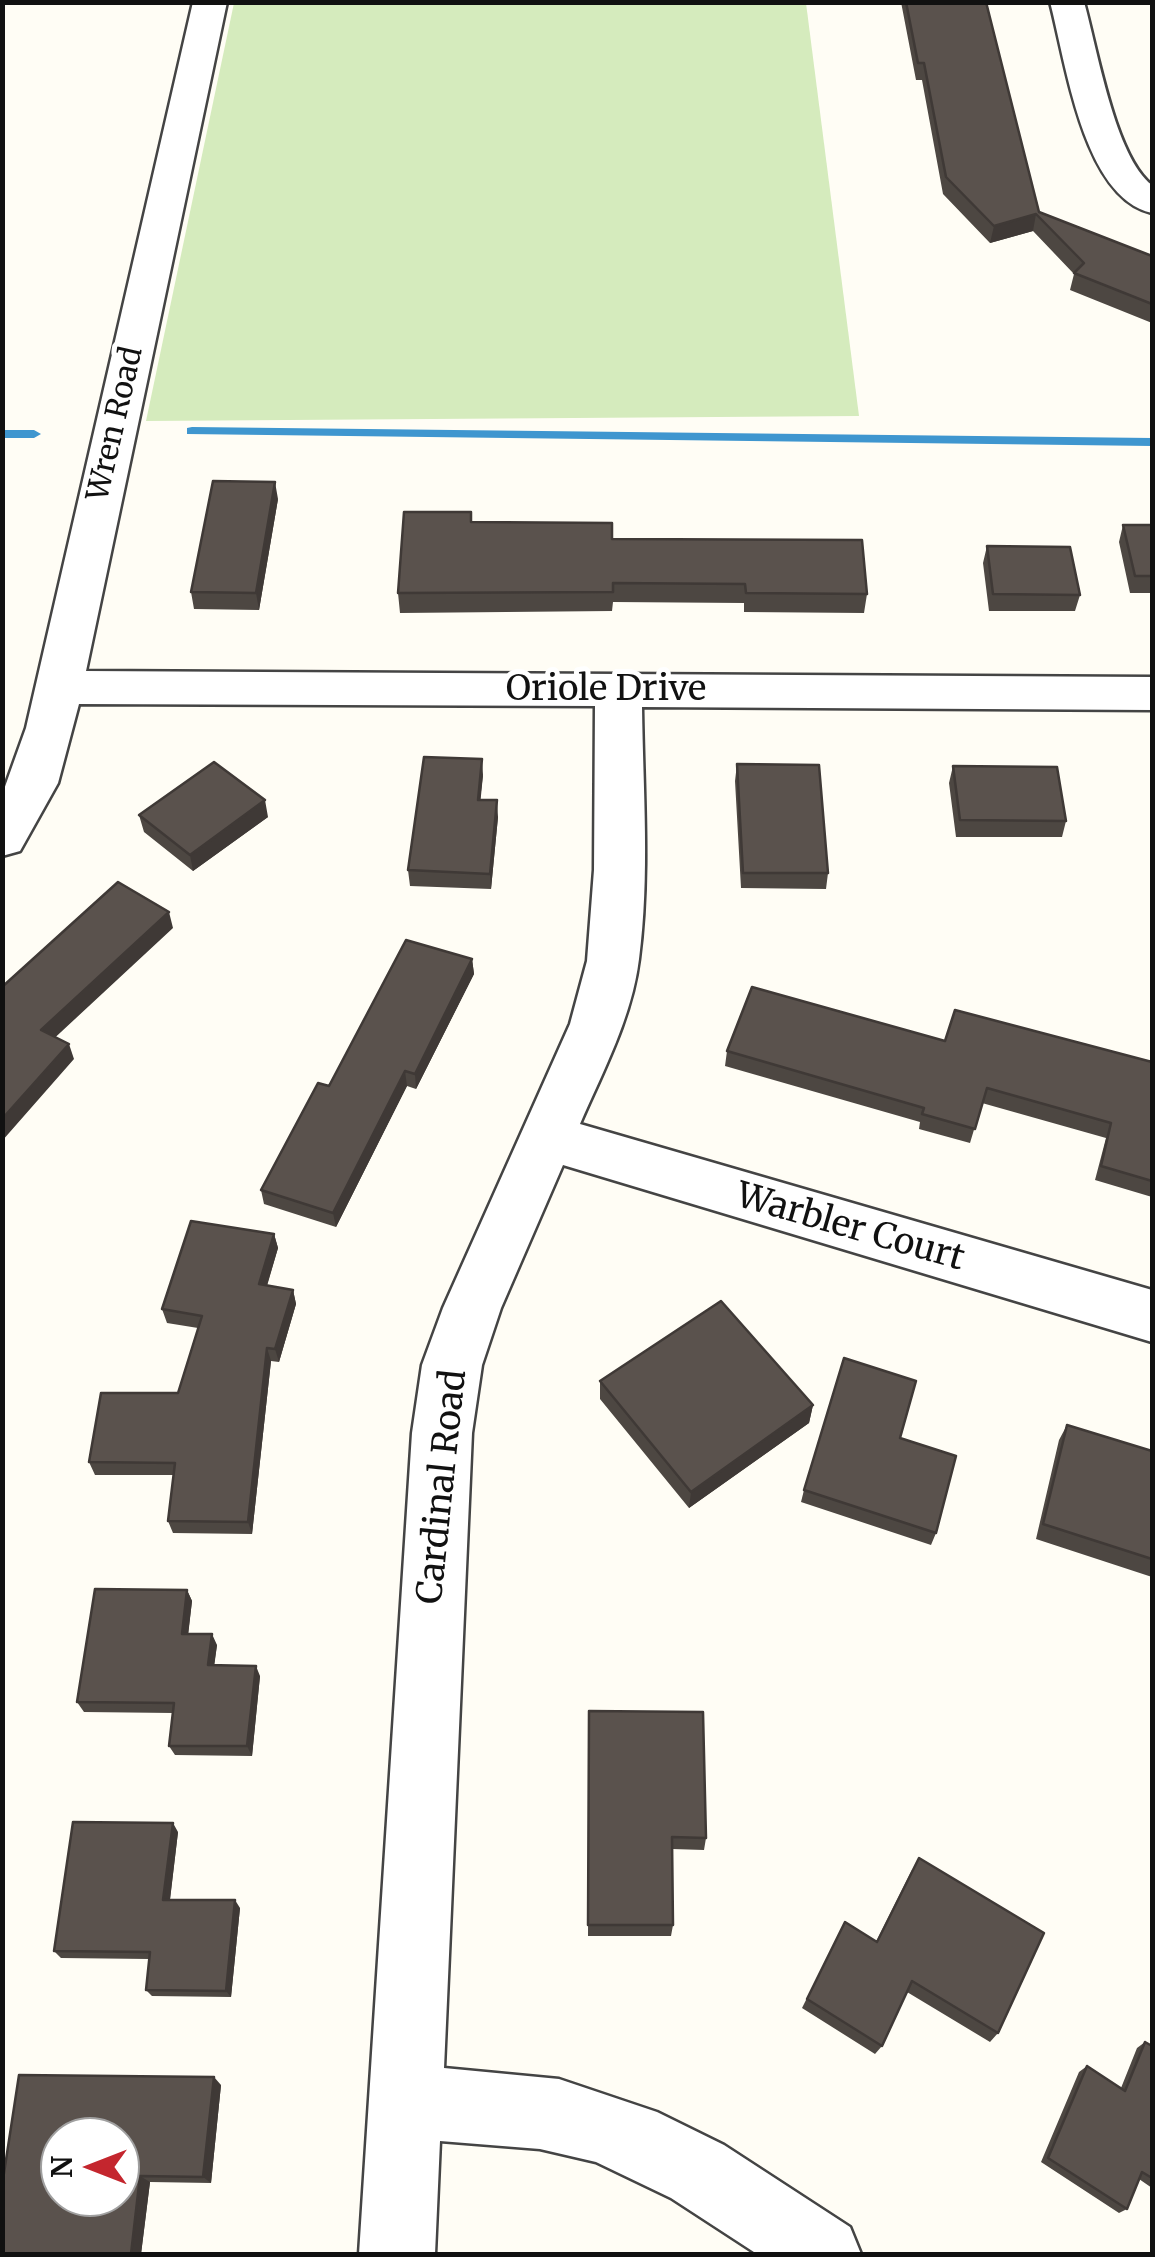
<!DOCTYPE html>
<style>
body{margin:0}
#map{position:relative;width:1155px;height:2257px;overflow:hidden;background:#fffdf5;font-family:Merriweather,serif}
canvas{display:block}
.frame{position:absolute;inset:0;border:5px solid #111;pointer-events:none}
.north{position:absolute;left:40px;top:2117px;width:100px;height:100px;box-sizing:border-box;background:#fff;border:2px solid #a0a0a0;border-radius:50%;rotate:270deg;font-size:28px;font-weight:700;line-height:40px;text-align:center;color:#111}
.north::after{content:'';display:block;margin:auto;width:35px;height:45px;background:#c4262e;clip-path:polygon(50% 0,100% 100%,50% 72%,0 100%)}
</style>
<div id="map">
<canvas width="1155" height="2257"></canvas>
<div class="frame"></div>
<div class="north">N</div>
</div>
<script>
const ctx = document.querySelector('canvas').getContext('2d');
ctx.lineJoin = 'round';
function paint(path, color) {
  ctx.fillStyle = color;
  ctx.fill(path, 'evenodd');
}
function strokePath(path, color, width, dash) {
  ctx.strokeStyle = color;
  ctx.lineWidth = width;
  ctx.lineCap = dash ? 'butt' : 'round';
  ctx.setLineDash(dash || []);
  ctx.stroke(path);
}
function drawText(font, color, halo, rows, align = 'center') {
  ctx.font = font + ' Merriweather,serif';
  ctx.lineWidth = 10;
  ctx.setLineDash([]);
  ctx.textBaseline = 'middle';
  ctx.strokeStyle = halo;
  ctx.fillStyle = color;
  for (const [text, x, y, turn = 0] of rows) {
    ctx.save();
    ctx.translate(x, y);
    ctx.rotate((+turn || 0) * Math.PI / 180);
    ctx.textAlign = isNaN(turn) ? turn : align;
    if (halo) ctx.strokeText(text, 0, 0);
    ctx.fillText(text, 0, 0);
    ctx.restore();
  }
}
const green = new Path2D(`
 M234,3H806L859,416L146,421Z`);
const stream = new Path2D(`
 M192,427L1152,438V446L187,434V428Z
 M2,430H34L41,434L34,438H2Z`);
const minor = new Path2D(`
 M193,2H227L86,671L1152,677V710L642,707C643,790 650,876 639,959C632,1017 603,1071 580,1124L1152,1290V1342L563,1165L501,1308L482,1365L472,1433L444,2068L559,2079L657,2112L724,2145L850,2227L861,2254H757L671,2198L596,2162L540,2149L440,2141L435,2254H359L412,1433L422,1365L443,1308L570,1024L587,961L594,870L595,706L79,704L58,783L20,851L2,856V795L26,728Z
 M1050,2H1084C1097,48 1115,157 1152,185V213C1083,198 1066,62 1050,2Z`);
const wall = new Path2D(`
 M901,2H986L1039,212L1152,256V323L1070,290L1074,274L1033,231L990,243L943,194L922,80H916Z
 M278,499L259,610L194,609L191,592Z
 M471,512L472,522L612,539L867,594L864,613L744,612V603L613,602L612,611L400,613L398,593Z
 M1123,525H1152V593H1130L1119,542Z
 M987,546L1080,595L1075,611H989L983,563Z
 M737,764L828,873L826,889L741,888L735,781Z
 M953,766L1066,821L1062,837H956L949,783Z
 M483,775L480,800L498,817L491,889L410,886L408,870Z
 M139,815L268,817L193,871L144,832Z
 M472,959L474,974L416,1089L407,1086L336,1227L264,1204L261,1190L329,1086Z
 M945,1041L1152,1062V1197L1095,1180L1106,1138L982,1103L970,1143L919,1129L920,1122L725,1066L727,1051Z
 M274,1234L278,1248L267,1286L293,1290L296,1304L279,1362L271,1361L252,1534L173,1533L168,1521L174,1475H95L89,1462L178,1393L198,1328L167,1323L162,1309Z
 M600,1381L813,1405L809,1423L689,1508L600,1399Z
 M1067,1425L1152,1451V1577L1036,1539L1059,1440Z
 M900,1438L936,1533L931,1545L801,1502L804,1490Z
 M187,1590L192,1601L188,1634L217,1645L214,1665L260,1676L252,1756L175,1755L169,1746L173,1713L84,1712L77,1702Z
 M589,1711L706,1838L704,1850L672,1849L673,1925L671,1936H588Z
 M178,1832L170,1900L240,1908L231,1997L152,1996L146,1990L149,1959L61,1958L54,1951Z
 M912,1870L998,2033L990,2042L907,1992L882,2046L875,2054L802,2008L845,1922L876,1942Z
 M1145,2042L1152,2046V2188L1139,2179L1127,2209L1119,2213L1041,2162L1079,2072L1087,2066L1121,2088L1137,2048Z
 M221,2085L211,2183L150,2182L141,2254H2Z`);
const shadedWall = new Path2D(`
 M1036,214L1033,231L990,243L994,226Z
 M275,482L278,499L259,610L256,593Z
 M482,759L483,775L479,816L478,800Z
 M265,800L268,817L193,871L190,855Z
 M497,800L498,817L491,889L490,874Z
 M169,912L173,928L47,1045L41,1030Z
 M472,959L474,974L416,1089L415,1074Z
 M69,1044L74,1059L2,1141V1119Z
 M405,1071L407,1086L336,1227L333,1213Z
 M274,1234L278,1248L263,1298L259,1284Z
 M293,1290L296,1304L279,1362L275,1349Z
 M267,1348L271,1361L252,1534L248,1522Z
 M813,1405L809,1423L689,1508L691,1492Z
 M187,1590L192,1601L187,1645L182,1634Z
 M212,1634L217,1645L213,1675L208,1665Z
 M256,1666L260,1676L252,1756L247,1746Z
 M173,1823L178,1832L169,1907L163,1900Z
 M235,1900L240,1908L231,1997L226,1991Z
 M214,2077L221,2085L211,2183L203,2177Z
 M140,2176L150,2182L141,2254H131Z`);
const building = new Path2D(`
 M906,2H986L1039,212L1152,256V304L1074,273L1084,263L1036,214L994,226L946,177L924,63H918Z
 M213,481L275,482L256,593L191,592Z
 M404,512H471V522L612,523V539L862,540L867,594L746,593L745,584L613,583V592L398,593Z
 M1123,525H1152V576H1135Z
 M987,546L1070,547L1080,595L993,594Z
 M424,757L482,759L478,800H497L490,874L408,870Z
 M214,762L265,800L190,855L139,815Z
 M737,764L819,765L828,873H743Z
 M953,766L1057,767L1066,821L960,820Z
 M118,882L169,912L41,1030L69,1044L2,1119V987Z
 M406,940L472,959L415,1074L405,1071L333,1213L261,1190L318,1083L329,1086Z
 M752,987L945,1041L955,1010L1152,1062V1181L1101,1166L1111,1123L987,1088L975,1129L922,1114L924,1108L727,1051Z
 M191,1221L274,1234L259,1284L293,1290L275,1349L267,1348L248,1522L168,1521L175,1463L89,1462L101,1393H178L202,1316L162,1309Z
 M721,1301L813,1405L691,1492L600,1381Z
 M844,1358L916,1381L900,1438L956,1456L936,1533L804,1490Z
 M1067,1425L1152,1451V1559L1043,1524Z
 M95,1589L187,1590L182,1634H212L208,1665L256,1666L247,1746H169L174,1703L77,1702Z
 M589,1711L703,1712L706,1838L672,1837L673,1925H588Z
 M73,1822L173,1823L163,1900H235L226,1991L146,1990L150,1952L54,1951Z
 M919,1858L1044,1933L998,2033L912,1981L882,2046L807,1999L845,1922L877,1942Z
 M1145,2042L1152,2046V2178L1142,2172L1127,2209L1048,2158L1087,2066L1125,2091Z
 M19,2075L214,2077L203,2177L140,2176L131,2254H2V2186ZM60,2137H120V2197H60Z`);
const farStreetnames = [
 ["Wren Road",116,424,-77]
];
const streetNames = [
 ["Oriole Drive",606,690],
 ["Warbler Court",850,1228,16],
 ["Cardinal Road",443,1487,-84]
];
paint(green, '#d5ebbd');
paint(stream, '#3f96cf');
strokePath(minor, '#444', 5);
paint(minor, '#fff');
paint(wall, '#4d4742');
paint(shadedWall, '#3f3936');
paint(building, '#5a524d');
strokePath(building, '#3f3936', 2.5);
drawText('30px', '#111', '#fff', farStreetnames);
drawText('35px', '#111', '#fff', streetNames);
</script>
